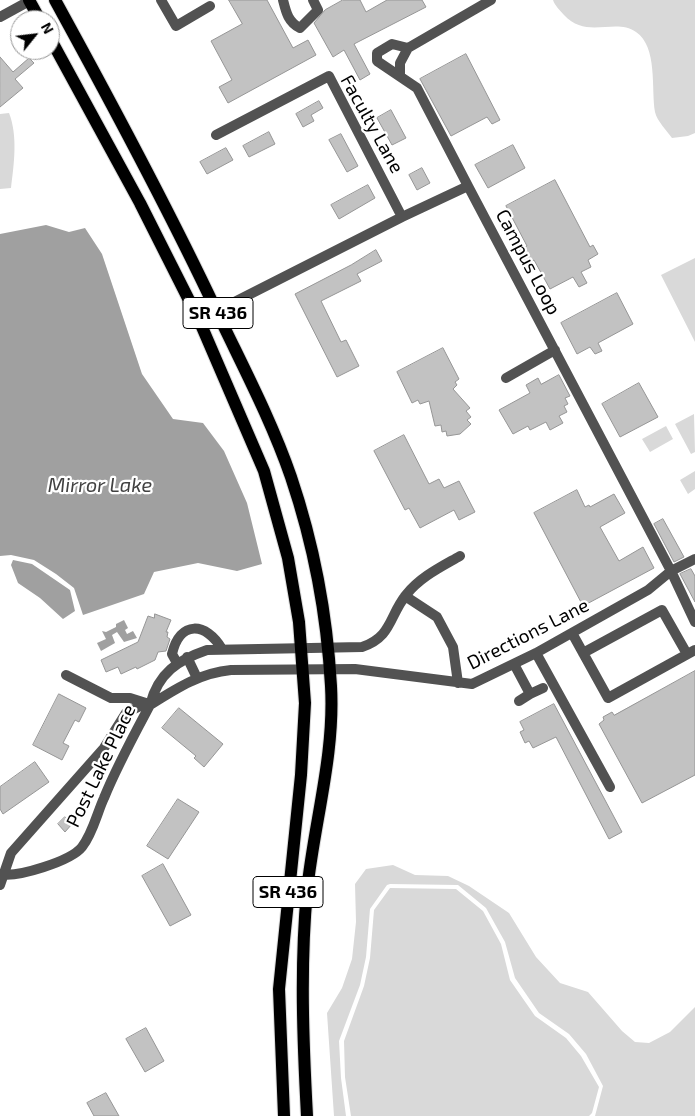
<!DOCTYPE html>
<style>
body{margin:0}
#map{position:relative;width:695px;height:1116px;overflow:hidden;background:#fff;font-family:"Exo 2",sans-serif}
canvas{display:block}
.north{position:absolute;left:10px;top:10px;width:50px;height:50px;box-sizing:border-box;background:#fff;border:1px solid #999;border-radius:50%;rotate:61deg;font-size:14px;font-weight:700;line-height:20px;text-align:center;color:#000}
.north::after{content:'';display:block;margin:auto;width:18px;height:22px;background:#000;clip-path:polygon(50% 0,100% 100%,50% 72%,0 100%)}
</style>
<div id="map">
<canvas width="695" height="1116"></canvas>
<div class="north">N</div>
</div>
<script>
const ctx = document.querySelector('canvas').getContext('2d');
ctx.lineJoin = 'round';
function paint(path, color) {
  ctx.fillStyle = color;
  ctx.fill(path, 'evenodd');
}
function strokePath(path, color, width, dash) {
  ctx.strokeStyle = color;
  ctx.lineWidth = width;
  ctx.lineCap = dash ? 'butt' : 'round';
  ctx.setLineDash(dash || []);
  ctx.stroke(path);
}
function drawText(font, color, halo, rows, align = 'center') {
  ctx.font = font + ' "Exo 2",sans-serif';
  ctx.lineWidth = 4.5;
  ctx.setLineDash([]);
  ctx.textBaseline = 'middle';
  ctx.strokeStyle = halo;
  ctx.fillStyle = color;
  for (const [text, x, y, turn = 0] of rows) {
    ctx.save();
    ctx.translate(x, y);
    ctx.rotate((+turn || 0) * Math.PI / 180);
    ctx.textAlign = isNaN(turn) ? turn : align;
    if (halo) ctx.strokeText(text, 0, 0);
    ctx.fillText(text, 0, 0);
    ctx.restore();
  }
}
const green = new Path2D(`
 M553,0H695V133L688,136L672,138C667,131 657,121 655,112C651,89 658,47 636,32C615,17 587,40 564,15C560,10 555,6 553,0Z
 M9,113C18,136 14,164 11,188L0,189V114Z
 M695,258V342L661,275Z
 M694,414L695,452L691,454L675,424Z
 M666,426L673,439L650,452L642,439Z
 M695,471V489L688,494L680,480Z
 M393,865L415,875L448,876L469,886L509,913L536,957L560,983L588,992L622,1031L635,1042L649,1043L670,1032L695,1007V1116H595L603,1086L586,1054L569,1034L539,1013L515,978L505,942L486,908L458,885L390,884L387,885L370,909L366,957L360,985L339,1041L341,1078L346,1116H334L327,1013L342,988L352,959L356,922L355,884L366,869Z
 M390,888L456,889L483,911L501,944L510,980L535,1016L566,1038L581,1056L599,1087L592,1113L589,1116H351L345,1077L344,1041L364,986L370,958L374,910Z`);
const water = new Path2D(`
 M46,225L69,232L85,228L102,254L142,374L173,419L203,423L224,451L247,503L262,564L237,571L198,563L154,572L144,594L83,615L74,588L56,574L34,560L11,555L0,556V234Z
 M13,560L32,564L70,590L75,611L63,619L40,598L18,583L11,565Z
 M124,620L128,628L125,630L127,634L133,631L137,638L124,642L117,632L112,635L115,643L101,651L97,643L106,639L102,631L106,632L116,627V624Z`);
const building = new Path2D(`
 M229,0H267L293,48L308,40L316,55L228,103L219,87L232,80L211,41L242,24Z
 M343,0H360L366,12L387,0H422L426,7L354,44L370,74L360,80L344,50L333,57L314,23L325,10Z
 M466,54L500,120L492,124L487,117L451,136L420,79Z
 M0,57L13,72L29,58L34,63L15,79L23,88L0,107Z
 M319,101L323,108L311,115L314,121L303,127L296,114Z
 M391,110L406,138L392,145L377,118Z
 M269,132L275,144L249,157L243,146Z
 M341,134L358,166L347,172L329,140Z
 M513,145L525,168L488,188L475,165Z
 M226,148L233,160L207,174L200,162Z
 M422,168L430,183L417,190L409,175Z
 M555,180L590,247L593,245L598,254L588,260L591,267L581,272L587,283L579,287L573,277L550,289L534,260L527,264L519,250L527,246L506,206Z
 M368,185L375,198L339,219L331,205Z
 M376,250L382,261L357,274L361,281L321,301L341,342L346,340L359,366L337,377L295,294L351,265Z
 M617,293L633,324L598,343L602,351L595,354L590,347L577,354L561,323Z
 M443,348L459,379L455,382L457,385L453,389L470,408L466,411L471,417L467,420L471,424L460,434L447,436L446,431L442,432L441,425L435,426L429,401L420,404L418,400L412,403L397,372Z
 M559,375L570,396L565,398L568,404L564,406L567,412L559,416L563,423L550,430L546,422L530,430L528,426L513,434L499,410L530,393L526,385L538,378L541,384Z
 M639,383L658,417L620,437L602,404Z
 M404,435L429,484L439,479L444,488L459,481L475,512L459,520L454,510L420,528L409,508L405,510L374,451Z
 M577,490L585,507L589,505L590,507L614,494L625,513L600,527L619,561L643,547L654,568L583,606L534,513Z
 M663,519L684,557L674,562L654,524Z
 M691,569L695,576V602L680,574Z
 M155,614L171,620L166,632H168L167,637L170,639L166,651L158,652L155,660L137,669L136,667L121,674L118,667L106,672L101,660L138,642L148,616L154,618Z
 M695,671V775L642,803L599,724L604,720L603,717L612,712L614,715Z
 M59,694L86,708L79,722L75,720L63,743L69,746L62,760L33,745Z
 M554,704L622,832L609,839L556,737L533,748L529,741L525,743L520,732L524,730L520,722Z
 M179,708L223,744L204,767L194,758L196,756L162,728Z
 M35,762L49,782L3,814L0,809V787Z
 M178,799L199,812L168,859L147,846Z
 M65,817L72,824L65,832L58,824Z
 M163,864L191,915L170,926L142,876Z
 M146,1028L164,1061L145,1072L126,1039Z
 M106,1093L119,1116H94L87,1103Z`);
const minor = new Path2D(`
 M161,0L176,26L210,6
 M283,0C286,12 288,22 300,28L318,10L313,0
 M0,17L31,0
 M408,48L392,44L377,53V61L417,88L468,186
 M400,75V63L408,48L491,0
 M216,135L329,76L402,217
 M199,320L402,217L468,186L671,571L695,622
 M506,378L555,350
 M405,596L437,617L453,647L458,683
 M572,633L608,698L695,650
 M536,653L610,787
 M583,653L662,610L687,654
 M187,657L197,678
 M177,663L172,654C180,620 206,622 222,649
 M514,664L530,694L543,688
 M66,675L111,698H130L149,704
 M519,701L530,694
 M150,705C177,688 200,673 231,670L355,669L472,684L536,653L648,590L671,571L695,559
 M0,874C17,878 71,861 82,847C93,833 97,813 104,798C117,766 134,735 150,705C158,673 178,660 207,650L362,647C392,637 389,616 406,595C420,577 441,567 460,556
 M0,885L11,853L104,748L126,713L146,703`);
const major = new Path2D(`
 M29,0L40,20
 M55,0C111,102 166,204 216,310C242,365 271,419 291,477C314,545 327,615 331,686C335,755 314,823 307,891C300,966 303,1041 307,1116
 M50,38L140,203L199,320L264,471L288,558L299,622L305,703L301,775L279,989L284,1116`);
const shields = [
 [218,313,70],
 [288,892,70]
];
const shieldNames = [
 ["SR 436",218,313],
 ["SR 436",288,892]
];
const streetNames = [
 ["Faculty Lane",372,124,61],
 ["Campus Loop",528,262,62],
 ["Directions Lane",528,634,-27],
 ["Post Lake Place",101,766,-64]
];
const waterNames = [
 ["Mirror Lake",100,485]
];
paint(green, '#d9d9d9');
paint(water, '#a0a0a0');
paint(building, '#c2c2c2');
strokePath(building, '#969696', 1);
strokePath(major, '#dbdbdb', 14);
strokePath(minor, '#525252', 10);
strokePath(major, '#000', 12);
for (const [x, y, w] of shields) {
  const box = new Path2D();
  box.roundRect(x - w / 2, y - 15.5, w, 31, 4);
  ctx.fillStyle = '#fff';
  ctx.fill(box);
  strokePath(box, '#000', 1);
}
drawText('bold 18px', '#000', null, shieldNames);
drawText('19px', '#000', '#fff', streetNames);
drawText('italic 20px', '#414141', '#fff', waterNames);
</script>
